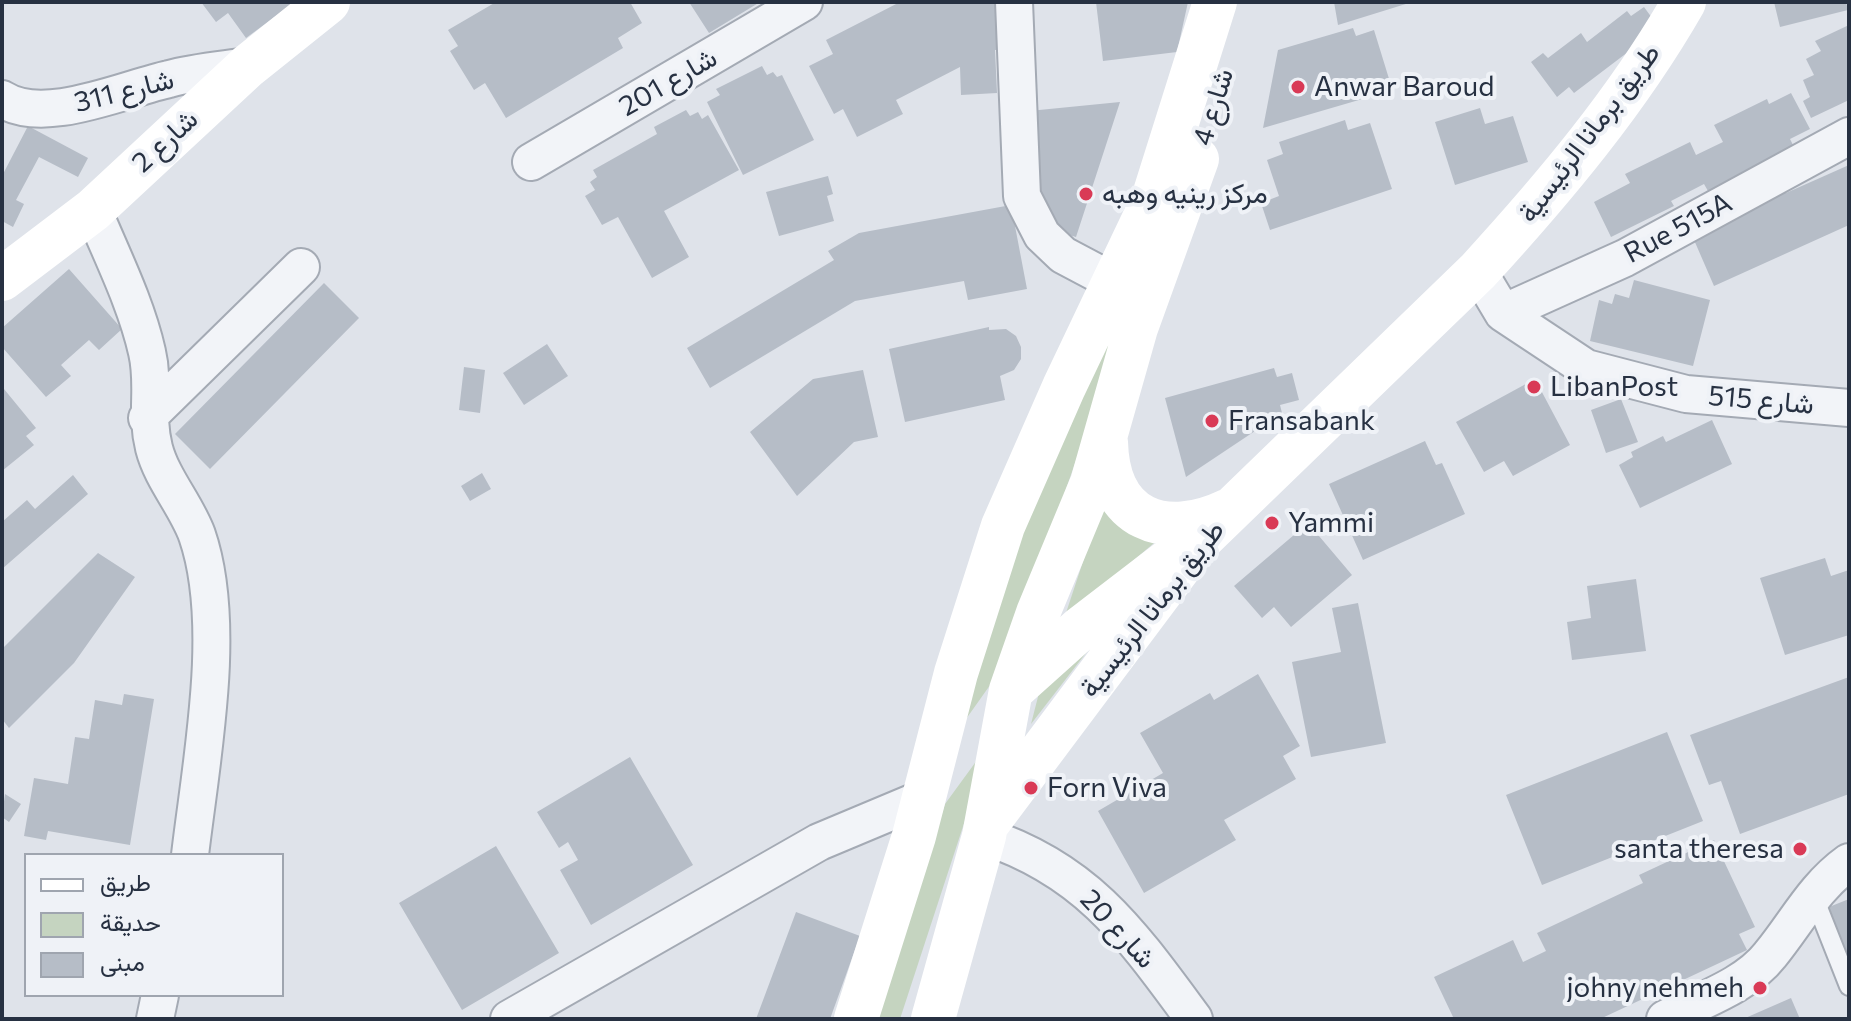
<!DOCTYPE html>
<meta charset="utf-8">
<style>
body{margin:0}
#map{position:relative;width:1851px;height:1021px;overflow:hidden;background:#dfe3ea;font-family:Commissioner,Vazirmatn,sans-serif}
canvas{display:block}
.frame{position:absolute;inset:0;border:4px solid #273142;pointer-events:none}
.legend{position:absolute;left:24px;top:853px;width:260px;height:144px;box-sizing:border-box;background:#eff2f7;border:2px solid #9fa5af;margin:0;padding:10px 14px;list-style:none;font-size:24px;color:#273142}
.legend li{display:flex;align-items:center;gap:16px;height:40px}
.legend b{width:40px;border:2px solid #9fa5af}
</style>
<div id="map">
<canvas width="1851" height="1021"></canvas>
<div class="frame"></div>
<ul class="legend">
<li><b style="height:10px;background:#fff"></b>طريق</li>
<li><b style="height:22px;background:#c5d4c0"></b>حديقة</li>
<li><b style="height:22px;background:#b6bdc7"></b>مبنى</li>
</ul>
</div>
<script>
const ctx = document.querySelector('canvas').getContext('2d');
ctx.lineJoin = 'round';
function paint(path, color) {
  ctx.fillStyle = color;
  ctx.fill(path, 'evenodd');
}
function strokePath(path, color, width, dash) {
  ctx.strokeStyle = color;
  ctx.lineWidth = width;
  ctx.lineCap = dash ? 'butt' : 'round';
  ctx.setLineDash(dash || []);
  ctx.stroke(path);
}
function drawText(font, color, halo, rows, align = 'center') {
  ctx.font = font + ' Commissioner,Vazirmatn,sans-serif';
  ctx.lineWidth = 8;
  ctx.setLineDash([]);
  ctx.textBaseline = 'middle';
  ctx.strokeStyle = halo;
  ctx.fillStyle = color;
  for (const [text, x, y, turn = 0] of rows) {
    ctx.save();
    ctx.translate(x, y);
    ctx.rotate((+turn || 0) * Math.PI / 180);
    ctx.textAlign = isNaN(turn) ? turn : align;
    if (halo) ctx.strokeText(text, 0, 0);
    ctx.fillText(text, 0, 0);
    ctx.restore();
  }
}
const green = new Path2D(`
 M1116,324L1096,403L1005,664L937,760L964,647Z
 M1104,498L1160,538L1064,619Z
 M1117,613L1031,724L1040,689Z
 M991,741L900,1019H878L945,804Z`);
const building = new Path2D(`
 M201,2H295L246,38L228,13L216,22Z
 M496,2H630L642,23L618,38L623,48L506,118L485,83L474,90L450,51L458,46L448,30Z
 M689,2H760L709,33Z
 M900,2H998L1012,49L995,50L997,93L961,95L960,67L896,100L903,114L857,137L843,109L834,114L809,66L833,54L826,40Z
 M1096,2H1188L1177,52L1103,61Z
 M1334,2H1409V3L1338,25Z
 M1774,2H1846L1848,10L1780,27Z
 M1644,7L1655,22L1653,33L1574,93L1569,87L1557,97L1531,62L1543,53L1548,58L1581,33L1587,42L1627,11L1631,16Z
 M1849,25V100L1811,118L1803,101L1810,97L1803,80L1814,75L1806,59L1821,51L1815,41Z
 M1353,28L1356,36L1374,30L1390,82L1374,87L1376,95L1263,128L1278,50Z
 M762,66L767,75L773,72L777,77L782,75L814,140L743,175L707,102L720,95L716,89Z
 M1791,93L1810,129L1790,139L1794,147L1708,191L1704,184L1671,201L1674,206L1611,237L1594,202L1630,183L1625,174L1690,142L1696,155L1723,142L1714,125L1767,99L1769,104Z
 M1120,102L1076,237L1053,230L1040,208L1029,111Z
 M1480,108L1485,124L1513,116L1528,162L1455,185L1435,122Z
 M686,110L690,116L698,112L702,119L708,115L739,170L664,211L689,257L652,278L618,217L602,225L585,196L595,190L590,182L597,177L593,170L657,134L654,127Z
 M1345,120L1348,130L1370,123L1392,189L1270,230L1261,203L1279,196L1267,160L1283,154L1279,142Z
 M28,126L88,158L78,177L39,157L16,200L24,204L13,227L2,221V176Z
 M1849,165V225L1714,286L1691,233L1783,188L1786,193Z
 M828,176L833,194L827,196L834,221L779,236L766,192Z
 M1011,205L1027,289L968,300L964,281L855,301L710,388L687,348L834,260L828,251L859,233Z
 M69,269L122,329L99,350L89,340L61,365L71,376L46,397L2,347V328Z
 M1634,280L1710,300L1693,366L1590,341L1599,300L1612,304L1615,294L1629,298Z
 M324,283L359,318L210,469L175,434Z
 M989,327V330L1006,329L1016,336L1021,347V359L1014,370L1000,376L1005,400L905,422L889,349Z
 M547,344L568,376L524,405L503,373Z
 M464,367L485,370L480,413L459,410Z
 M1274,368L1277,377L1292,373L1299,400L1280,405L1282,413L1186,477L1165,398Z
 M863,370L878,437L854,442L797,496L750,432L813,379Z
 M1535,379L1570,445L1513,476L1504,461L1484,472L1456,422Z
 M4,389L36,428L26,436L34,445L2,471Z
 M1621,399L1638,442L1606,453L1591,410Z
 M1712,420L1732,464L1640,508L1619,465L1633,457L1631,452L1663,436L1666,442Z
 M1425,441L1436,465L1442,463L1465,514L1363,560L1329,484Z
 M482,473L491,489L470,501L461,486Z
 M73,475L88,494L2,569V522L27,500L35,509Z
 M1308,523L1352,575L1291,627L1274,607L1262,618L1234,586Z
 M98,553L135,577L74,663L9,728L2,719V649Z
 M1825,558L1831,576L1849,570V635L1785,655L1760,578Z
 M1636,579L1646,651L1572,660L1567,622L1591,618L1587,586Z
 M1358,603L1386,743L1311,757L1292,662L1341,652L1332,608Z
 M1258,674L1300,746L1283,756L1296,779L1224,820L1236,840L1144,893L1098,811L1163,773L1140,733L1210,693L1214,700Z
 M1849,677V794L1740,834L1721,781L1709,785L1690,735Z
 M124,694L154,699L130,845L48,831L46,840L24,836L34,778L68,784L75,737L89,739L95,700L122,705Z
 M1667,732L1703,821L1542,885L1506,795Z
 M630,757L693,865L591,925L560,870L578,860L568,842L559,848L537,812Z
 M5,794L21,804L9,822L2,817Z
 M1714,840L1755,927L1739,934L1747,950L1600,1019H1454L1434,977L1513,940L1523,962L1546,951L1537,933L1643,883L1639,875Z
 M496,846L559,953L462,1010L399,903Z
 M1849,899V959L1829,907Z
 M796,912L860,936L830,1019H756Z
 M1791,998L1800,1019H1743Z`);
const lane = new Path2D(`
 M1813,895L1849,986`);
const street = new Path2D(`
 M1014,2L1022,196L1042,235L1063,255L1114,282
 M2,99C44,126 124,89 169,79C194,72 221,70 248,66
 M531,162L804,2
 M93,210C112,256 136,303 147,352C155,386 145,412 154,448C162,479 186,505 197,535C228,625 201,761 190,855
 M1478,271L1503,313L1586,368L1686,394L1849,408
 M1503,313L1625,258L1849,136
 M147,418L301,267
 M984,836C1088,870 1132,935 1194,1019
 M155,1019L160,995
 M509,1019L819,842L924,798
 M1665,1019C1699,1001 1746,986 1770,955C1797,922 1814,887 1849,862`);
const secondary = new Path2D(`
 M2,279L93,210L248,66L328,2
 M1106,442C1108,520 1164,541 1229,510
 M1013,689L1081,628L1167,562
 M987,824L1199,541L1478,271C1554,188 1628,100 1684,2
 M856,1019L914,836L956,673L1003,526L1064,387L1152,202L1215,2
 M933,1019L984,836L1011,690L1038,613L1092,483L1136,328L1197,159`);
const markers = [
 [1298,87,8,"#d93a56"],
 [1086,194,8,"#d93a56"],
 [1534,387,8,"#d93a56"],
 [1212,421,8,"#d93a56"],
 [1272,523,8,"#d93a56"],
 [1031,788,8,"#d93a56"],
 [1800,849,8,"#d93a56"],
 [1760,988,8,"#d93a56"]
];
const streetNames = [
 ["شارع 201",668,82,-30],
 ["شارع 311",124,91,-14],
 ["شارع 4",1213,107,-73],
 ["طريق برمانا الرئيسية",1589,133,-53],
 ["شارع 2",165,141,-43],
 ["Rue 515A",1678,228,-28],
 ["شارع 515",1761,400,5],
 ["طريق برمانا الرئيسية",1152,609,-52],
 ["شارع 20",1118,929,47]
];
const poiNames = [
 ["Anwar Baroud",1314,87],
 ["مركز رينيه وهبه",1102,194],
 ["LibanPost",1550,387],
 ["Fransabank",1228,421],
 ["Yammi",1288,523],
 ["Forn Viva",1047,788],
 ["santa theresa",1784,849,"right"],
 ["johny nehmeh",1744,988,"right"]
];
paint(green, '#c5d4c0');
paint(building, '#b6bdc7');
strokePath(lane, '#a4aab4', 22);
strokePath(street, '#a4aab4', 40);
strokePath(lane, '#f2f4f8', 18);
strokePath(street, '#f2f4f8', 36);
strokePath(secondary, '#fff', 44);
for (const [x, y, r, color] of markers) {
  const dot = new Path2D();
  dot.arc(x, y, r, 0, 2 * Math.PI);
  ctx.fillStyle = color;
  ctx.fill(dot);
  strokePath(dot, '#eff2f7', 3);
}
drawText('28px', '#273142', '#eff2f7', streetNames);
drawText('28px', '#273142', '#eff2f7', poiNames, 'left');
</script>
